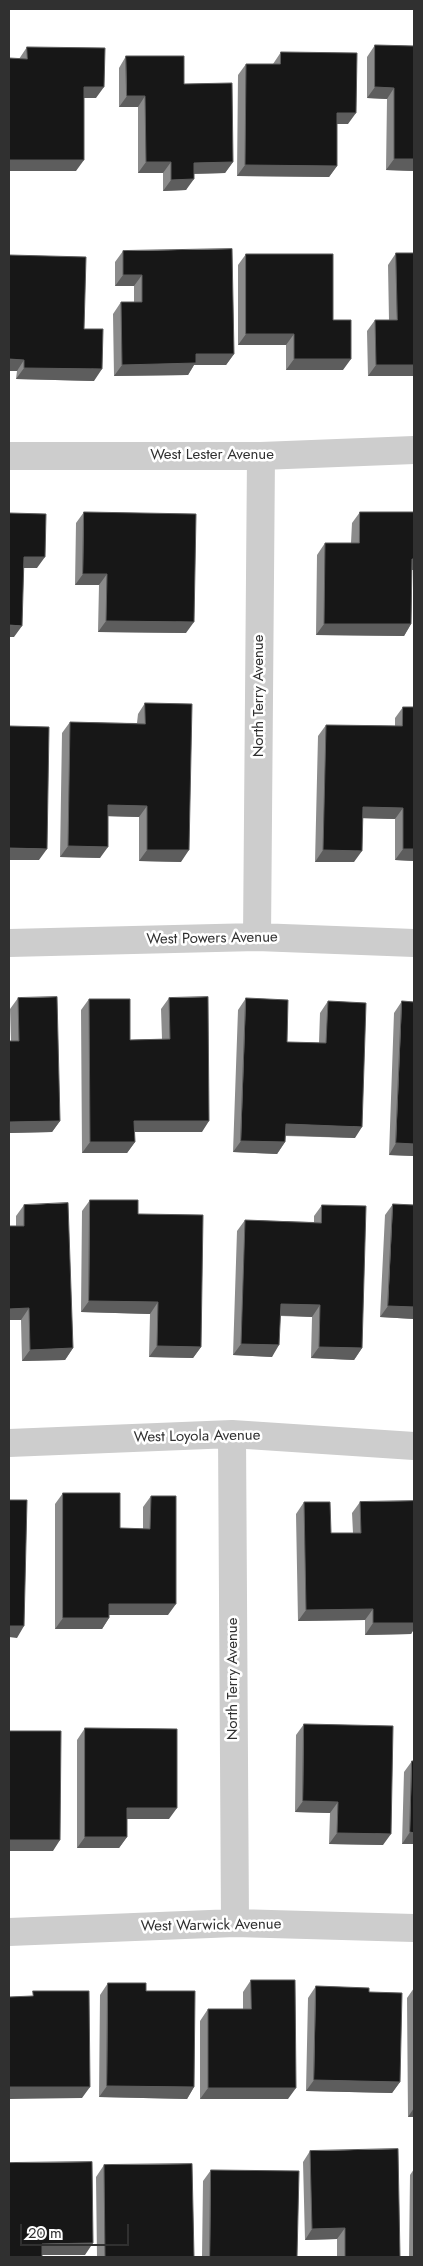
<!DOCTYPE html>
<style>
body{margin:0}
#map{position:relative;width:423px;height:2266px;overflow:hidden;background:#fff;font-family:Jost,sans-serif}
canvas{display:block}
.frame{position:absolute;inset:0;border:10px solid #303030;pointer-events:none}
.scale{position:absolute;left:20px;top:2224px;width:109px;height:22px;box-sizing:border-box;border:2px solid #303030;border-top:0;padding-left:6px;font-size:15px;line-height:18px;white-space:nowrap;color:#303030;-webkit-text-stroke:4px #fff;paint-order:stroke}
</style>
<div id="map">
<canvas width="423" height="2266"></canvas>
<div class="frame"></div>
<div class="scale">20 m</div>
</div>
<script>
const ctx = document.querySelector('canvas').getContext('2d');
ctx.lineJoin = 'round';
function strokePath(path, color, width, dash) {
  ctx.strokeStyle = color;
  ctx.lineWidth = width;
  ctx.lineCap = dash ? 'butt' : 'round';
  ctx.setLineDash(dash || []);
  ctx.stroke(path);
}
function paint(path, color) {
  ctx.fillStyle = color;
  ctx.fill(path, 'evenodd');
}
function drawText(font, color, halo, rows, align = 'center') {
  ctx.font = font + ' Jost,sans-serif';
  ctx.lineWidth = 5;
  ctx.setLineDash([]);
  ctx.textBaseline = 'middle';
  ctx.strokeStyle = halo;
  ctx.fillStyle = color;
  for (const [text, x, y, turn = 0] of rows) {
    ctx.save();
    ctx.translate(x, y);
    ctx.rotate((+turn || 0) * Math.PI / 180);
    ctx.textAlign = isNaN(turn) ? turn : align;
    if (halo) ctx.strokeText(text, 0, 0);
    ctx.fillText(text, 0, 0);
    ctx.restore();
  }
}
const street = new Path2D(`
 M9,456H261L414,450
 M257,937L261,456
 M9,943L257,937L414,943
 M232,1434L235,1923
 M9,1443L232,1434L414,1446
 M9,1932L235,1923L414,1928`);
const wall = new Path2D(`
 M375,45L414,46V171L386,170L387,99L367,98V57Z
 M27,47L96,98H84L76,171H9L19,59Z
 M281,52L348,124H337V166L329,177L237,176L238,75L246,64H273Z
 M126,56L184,84L233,162L225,173L194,174L186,190L163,191V173H138V107H119V68Z
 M123,251L234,354L226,365H194L188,375L114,376L113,314L121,302H134V286H115V262Z
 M396,253H414V376H368L367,331L375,320H389L388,265Z
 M246,254L333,320L343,370H286V345H238V265Z
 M9,255L84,329L94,381L16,379L17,371Z
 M84,512L186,633L98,632L99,585H75L76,523Z
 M360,512L414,570H412L411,624L404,636L316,635L317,555L325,543H351L352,523Z
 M145,703L181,862L139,861V817L108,816L100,858L60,857L62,733L70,722L137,723L138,714Z
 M403,707L414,861L395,860V819L363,818L354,862H315L318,736L326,725L395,726V718Z
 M18,998L60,1121L52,1132L9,1133V1041H11L10,1009Z
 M169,998L202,1132H134L135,1142L127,1153H82L81,1010L89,999L130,1040L162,1039L161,1009Z
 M246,998L287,1042L319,1043L320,1013L328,1001L355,1138L285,1136V1142L277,1154L233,1152L238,1010Z
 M402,1001L414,1002V1156L389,1155L394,1013Z
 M90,1200L138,1214L201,1347L193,1358L149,1357L150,1314L81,1312L82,1211Z
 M393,1204L414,1319L380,1317L385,1215Z
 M24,1205L73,1348L65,1360L22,1361L21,1320H9V1226H16V1216Z
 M322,1205L362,1348L354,1360L311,1358L312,1317L280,1316L272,1357L233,1355L237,1231L245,1220L314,1222V1216Z
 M63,1493L120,1528L143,1529V1507L151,1496L168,1615H109V1618L102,1629H55V1504Z
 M414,1501V1629L411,1634L365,1635V1620L298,1621L296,1514L304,1502L331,1533H353L352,1513L360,1502Z
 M304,1724L383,1845L329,1844L330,1813L295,1812L296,1735Z
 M85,1728L169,1819H127V1837L119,1848H77V1740Z
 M412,1761L414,1844H402L404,1772Z
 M251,1980L288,2099H200V2021L208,2009H243V1992Z
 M108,1983L146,1991L194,2087L187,2099L99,2097L100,1995Z
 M316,1986L369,1992L400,2082L392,2093L306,2091L308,1998Z
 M414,1988V2117H408L407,1998Z
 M310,2151L400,2257H337V2239L305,2240L303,2162Z
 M104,2165L194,2257H97L96,2177Z
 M414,2169V2257H409L410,2175Z
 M211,2170L297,2257H202L203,2181Z`);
const shadedWall = new Path2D(`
 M84,87H104L96,98H76Z
 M375,87L394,88L387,99L367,98Z
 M127,96H145L138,107H119Z
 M337,113H356L348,124H329Z
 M394,159H414V171L386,170Z
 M9,160H84L76,171H9Z
 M146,162H171L163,173H138Z
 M233,162L225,173L186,174L194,163Z
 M245,165L337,166L329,177L237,176Z
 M194,179L186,190L163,191L171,180Z
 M123,275H142L134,286H115Z
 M246,334H294L286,345H238Z
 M196,354H234L226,365H194L188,375L114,376L122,365Z
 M9,359L24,360L17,371H9Z
 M294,359H351L343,370H286Z
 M376,365H414V376H368Z
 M24,368L102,369L94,381L16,379Z
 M24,557H45L37,568H16Z
 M412,559H414V570H405Z
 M83,574H107L99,585H75Z
 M106,621L194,622L186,633L98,632Z
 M324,624H411L404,636L316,635Z
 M9,625L22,626L14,637H9Z
 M108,805L147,806L139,817L101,816Z
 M363,807L403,808L395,819L355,818Z
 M68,846L108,847L100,858L60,857Z
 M9,848L47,849L39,860H9Z
 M403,849H414V861L395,860Z
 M147,850H189L181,862L139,861Z
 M323,850L362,851L354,862H315Z
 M60,1121L52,1132L9,1133V1122Z
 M134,1121H209L202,1132H126Z
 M286,1124L362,1127L355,1138L278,1135Z
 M241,1141L285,1142L277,1154L233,1152Z
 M90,1142H135L127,1153H82Z
 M396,1143L414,1144V1156L389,1155Z
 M89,1301L158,1302L150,1314L81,1312Z
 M281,1304L320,1305L312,1317L273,1315Z
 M388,1306L414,1307V1319L380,1317Z
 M29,1308L21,1320H9V1309Z
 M241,1344L279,1345L272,1357L233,1355Z
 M157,1346L201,1347L193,1358L149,1357Z
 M319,1347L362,1348L354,1360L311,1358Z
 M73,1348L65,1360L22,1361L30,1350Z
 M109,1604H176L168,1615H102Z
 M373,1609L365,1620L298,1621L306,1610Z
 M63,1618H109L102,1629H55Z
 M373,1623H414V1629L411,1634L365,1635Z
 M9,1626H24L17,1638L9,1637Z
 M303,1801L338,1802L330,1813L295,1812Z
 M127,1808H177L169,1819H119Z
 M410,1832L414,1833V1844H402Z
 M337,1833L391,1834L383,1845L329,1844Z
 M85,1837H127L119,1848H77Z
 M9,1840H60L53,1851H9Z
 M314,2080L400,2082L392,2093L306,2091Z
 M107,2086L194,2087L187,2099L99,2097Z
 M9,2087H90L82,2098L9,2099Z
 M208,2088H296L288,2099H200Z
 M414,2108V2117H408Z
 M345,2228L337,2239L305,2240L312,2229Z
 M93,2243L85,2255H35L42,2244Z`);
const building = new Path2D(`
 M375,45L414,46V159H394V88L375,87Z
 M27,47L105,48L104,87H84V160H9V58L27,59Z
 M281,52L357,53L356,113H337V166L245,165L246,64H280Z
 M126,56H184V84L232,83L233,162L194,163V179L171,180V162H146L145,96H127Z
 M232,249L234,354H196V363L122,365L121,302H142V275H123V251Z
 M396,253H414V365H376L375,320H397Z
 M246,254H333V320H351V359H294V334H246Z
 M9,255L86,257L84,329H103L102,369L24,368V360L9,359Z
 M84,512L196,514L194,622L106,621L107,574H83Z
 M360,512H414V559H412L411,624H324L325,543H359Z
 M9,513L46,514L45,557H24L22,626L9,625Z
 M145,703L192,704L189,850H147V806L108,805V847L68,846L70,722L145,724Z
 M403,707H414V849H403V808L363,807L362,851L323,850L326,725L402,726Z
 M9,726L49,727L47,849L9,848Z
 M57,997L60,1121L9,1122V1041H19L18,998Z
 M208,997L209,1121H134L135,1142H90L89,999H130V1040L170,1039L169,998Z
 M246,998L288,1000L287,1042L326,1043L328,1001L366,1003L362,1127L286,1124L285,1142L241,1141Z
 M402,1001L414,1002V1144L396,1143Z
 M90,1200H138V1214L203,1215L201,1347L157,1346L158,1302L89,1301Z
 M68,1203L73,1348L30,1350L29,1308L9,1309V1226H24V1205Z
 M393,1204L414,1205V1307L388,1306Z
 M322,1205L366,1206L362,1348L319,1347L320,1305L281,1304L279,1345L241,1344L245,1220L321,1223Z
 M63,1493H120V1528L150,1529L151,1496H176V1604H109V1618H63Z
 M9,1500H27L24,1626H9Z
 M414,1501V1623H373V1609L306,1610L304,1502H330L331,1533H361L360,1502Z
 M304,1724L393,1726L391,1834L337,1833L338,1802L303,1801Z
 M85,1728L177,1729V1808H127V1837H85Z
 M9,1731H61L60,1840H9Z
 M412,1761H414V1833L410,1832Z
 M251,1980H295L296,2088H208V2009H251Z
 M108,1983H146V1991H195L194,2087L107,2086Z
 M316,1986L369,1988V1992L402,1993L400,2082L314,2080Z
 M33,1991H89L90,2087H9V1997L33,1996Z
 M398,2149L400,2257H345V2228L312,2229L310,2151Z
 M92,2162L93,2243L42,2244V2257H9V2163Z
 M192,2164L194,2257H105L104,2165Z
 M211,2170L299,2171L297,2257H210Z`);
const streetNames = [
 ["West Lester Avenue",212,455],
 ["North Terry Avenue",259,696,-90],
 ["West Powers Avenue",212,939,-1],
 ["West Loyola Avenue",197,1437,-1],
 ["North Terry Avenue",233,1679,-90],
 ["West Warwick Avenue",211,1926,-1]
];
strokePath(street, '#cdcdcd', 28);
paint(wall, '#8b8b8b');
paint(shadedWall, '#5d5d5d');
paint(building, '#171717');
strokePath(building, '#5d5d5d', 1);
drawText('15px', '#303030', '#fff', streetNames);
</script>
